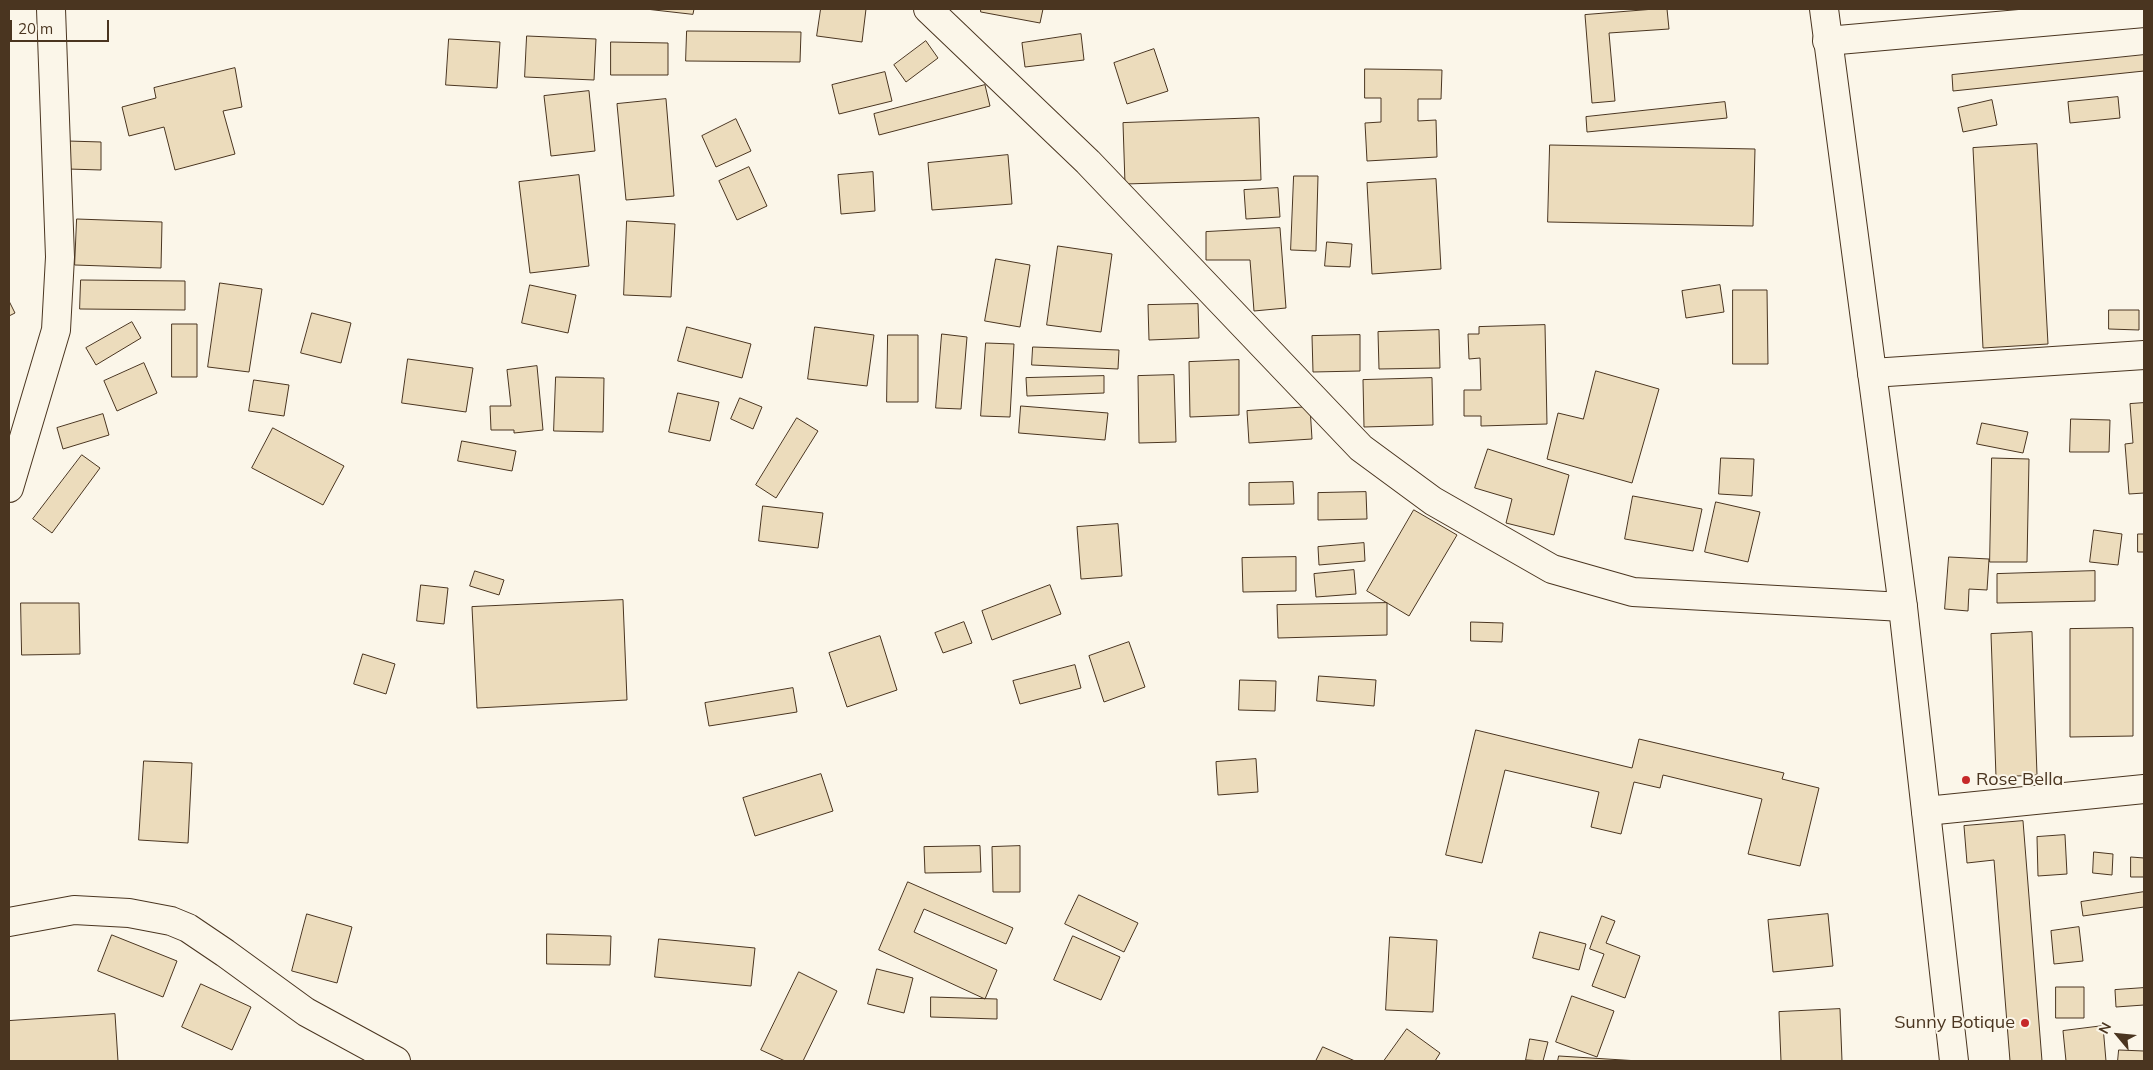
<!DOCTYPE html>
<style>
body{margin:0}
#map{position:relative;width:2153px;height:1070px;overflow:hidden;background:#fbf6e9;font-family:Mulish,sans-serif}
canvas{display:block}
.frame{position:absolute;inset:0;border:10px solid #4a3520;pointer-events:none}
.north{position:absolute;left:2093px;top:1010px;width:50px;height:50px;-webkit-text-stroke:4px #fbf6e9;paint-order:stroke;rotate:298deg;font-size:14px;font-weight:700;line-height:20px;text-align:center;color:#4a3520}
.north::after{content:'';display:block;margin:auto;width:18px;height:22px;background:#4a3520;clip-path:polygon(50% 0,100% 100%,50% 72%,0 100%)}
.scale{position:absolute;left:10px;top:20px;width:99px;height:22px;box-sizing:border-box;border:2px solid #4a3520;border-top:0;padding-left:6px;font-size:15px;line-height:18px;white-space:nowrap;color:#4a3520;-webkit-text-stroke:4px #fbf6e9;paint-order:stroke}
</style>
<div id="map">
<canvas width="2153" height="1070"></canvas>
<div class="frame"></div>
<div class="north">N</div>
<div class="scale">20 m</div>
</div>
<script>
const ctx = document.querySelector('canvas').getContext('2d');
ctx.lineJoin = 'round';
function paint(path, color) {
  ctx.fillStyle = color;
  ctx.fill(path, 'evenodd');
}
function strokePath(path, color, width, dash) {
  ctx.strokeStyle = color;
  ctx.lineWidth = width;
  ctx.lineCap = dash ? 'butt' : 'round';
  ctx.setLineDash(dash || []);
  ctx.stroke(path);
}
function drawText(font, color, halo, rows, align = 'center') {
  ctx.font = font + ' Mulish,sans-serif';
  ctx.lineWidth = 4;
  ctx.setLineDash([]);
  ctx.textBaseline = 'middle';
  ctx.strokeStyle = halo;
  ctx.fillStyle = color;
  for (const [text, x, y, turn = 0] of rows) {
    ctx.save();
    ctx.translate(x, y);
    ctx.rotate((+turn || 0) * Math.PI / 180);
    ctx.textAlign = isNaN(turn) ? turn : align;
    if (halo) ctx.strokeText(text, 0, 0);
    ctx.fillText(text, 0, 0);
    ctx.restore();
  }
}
const building = new Path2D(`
 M646,9H694L693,14Z
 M821,9H866L862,42L817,36Z
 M981,9H1043L1040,23L981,12Z
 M1655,9H1667L1669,29L1609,33L1615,101L1592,103L1585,15Z
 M687,31L801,32L800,62L686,61Z
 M1081,34L1084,60L1025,67L1022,43Z
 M527,36L596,39L594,80L525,77Z
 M449,39L500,42L497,88L446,85Z
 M926,41L938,58L906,82L894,65Z
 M611,42L668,43V75H611Z
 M1154,49L1168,91L1127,104L1114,63Z
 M2144,55V71L1953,91L1952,75Z
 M235,68L242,107L223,111L235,154L175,170L164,127L129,136L122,107L156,98L154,88Z
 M1365,69L1442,70L1441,99H1418V121L1436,120L1437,157L1367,161L1365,123L1381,122V98H1365Z
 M885,72L892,101L839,114L832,85Z
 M985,85L990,106L879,135L874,114Z
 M589,91L595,151L551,156L544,96Z
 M2118,97L2120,118L2070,123L2068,102Z
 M666,99L674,196L626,200L617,104Z
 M1992,100L1997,125L1963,132L1958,108Z
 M1725,102L1727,118L1587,132L1586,117Z
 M1259,118L1261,180L1125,184L1123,123Z
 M736,119L751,151L716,167L702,136Z
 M68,141L101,142V170L68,169Z
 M2037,144L2048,344L1983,348L1973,148Z
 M1550,145L1755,149L1753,226L1548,222Z
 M1008,155L1012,204L932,210L928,163Z
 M749,167L767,206L737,220L719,181Z
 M873,172L875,211L841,214L838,175Z
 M579,175L589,266L530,273L519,182Z
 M1294,176H1318L1316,251L1291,250Z
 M1436,179L1441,269L1372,274L1367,183Z
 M1278,188L1280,217L1246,219L1244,190Z
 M77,219L162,222L161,268L75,265Z
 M627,221L675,224L671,297L624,295Z
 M1280,228L1286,308L1254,311L1250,260H1206V232Z
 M1327,242L1352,244L1350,267L1325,266Z
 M1058,246L1112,254L1101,332L1047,325Z
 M996,259L1030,265L1020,327L985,321Z
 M81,280L185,281V310L80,309Z
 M220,283L262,289L249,372L208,367Z
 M530,285L576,295L568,333L522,323Z
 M1720,285L1724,312L1686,318L1682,291Z
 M1733,290H1767L1768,364H1733Z
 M9,301L15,313L9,316Z
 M1198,304L1199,338L1149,340L1148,305Z
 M2109,310H2139V330L2109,329Z
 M312,313L351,323L341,363L301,353Z
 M132,322L141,338L96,365L86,348Z
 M172,324H197V377H172Z
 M1545,325L1547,424L1481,426V416H1464V390H1481L1480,358L1469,359L1468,334H1479V327Z
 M687,327L751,344L742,378L678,361Z
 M815,327L874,335L867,386L808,379Z
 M1439,330L1440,368L1379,369L1378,332Z
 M942,334L967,337L961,409L936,408Z
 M888,335H918V402H887Z
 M1360,335V371L1313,372L1312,336Z
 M986,343L1014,344L1010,417L981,416Z
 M1033,347L1119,350L1118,369L1032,365Z
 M408,359L473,368L466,412L402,403Z
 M1239,360V415L1190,417L1189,362Z
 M144,363L157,393L117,411L104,381Z
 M537,366L543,430L514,433V430H491L490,406H511L507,370Z
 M1596,371L1659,389L1632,483L1547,459L1558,413L1583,419Z
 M1174,375L1176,442L1139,443L1138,376Z
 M1104,376V393L1027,396L1026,378Z
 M556,377L604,378L603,432L554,431Z
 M1432,378L1433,425L1364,427L1363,380Z
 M254,380L289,385L284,416L249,411Z
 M678,393L719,402L710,441L669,432Z
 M740,398L762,407L753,429L731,419Z
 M2144,403V493L2129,494L2125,444L2133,443L2130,404Z
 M1021,406L1108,413L1105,440L1019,433Z
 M1310,407L1312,439L1249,443L1247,411Z
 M103,414L109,435L63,449L57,428Z
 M797,418L818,431L776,498L756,485Z
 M2071,419L2110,420L2109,452H2070Z
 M1982,423L2028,432L2023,453L1977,444Z
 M273,428L344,466L323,505L252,468Z
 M462,441L516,451L512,471L458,461Z
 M1488,449L1569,475L1554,535L1506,523L1512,499L1475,488Z
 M82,455L100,468L52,533L33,519Z
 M1721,458L1754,459L1752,496L1719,494Z
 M1992,458L2029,459L2027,562H1990Z
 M1293,482L1294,504L1249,505V483Z
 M1366,492L1367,519L1318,520V493Z
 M1633,496L1702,509L1693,551L1625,539Z
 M1716,502L1760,512L1748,562L1705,552Z
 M763,506L823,513L818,548L759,541Z
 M1414,510L1457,535L1409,616L1367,591Z
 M1118,524L1122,576L1081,579L1077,527Z
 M2094,530L2122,534L2118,565L2090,562Z
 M2138,534H2144V552H2138Z
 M1364,543L1365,561L1319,565L1318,547Z
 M1296,557V591L1243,592L1242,558Z
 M1949,557L1989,559L1987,590L1969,589L1968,611L1945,609Z
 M1354,570L1356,594L1316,597L1314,574Z
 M475,571L504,580L499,595L470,586Z
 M2095,571V601L1997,603V574Z
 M421,585L448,588L444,624L417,621Z
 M1050,585L1061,614L992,640L982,611Z
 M623,600L627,700L477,708L472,607Z
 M21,603H79L80,654L22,655Z
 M1387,603V635L1278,638L1277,605Z
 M964,622L972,643L943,653L935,633Z
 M1471,622L1503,623L1502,642L1471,641Z
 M2133,628V736L2070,737V629Z
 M2032,632L2037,775L1996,777L1991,634Z
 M880,636L897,690L847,707L829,653Z
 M1129,642L1145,687L1104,702L1089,656Z
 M363,654L395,664L386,694L354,684Z
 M1075,665L1081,688L1020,704L1013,681Z
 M1319,676L1376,680L1374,706L1317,701Z
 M1240,680L1276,681L1275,711L1239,710Z
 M793,688L797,712L709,726L705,703Z
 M1476,730L1632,768L1639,739L1784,773L1782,779L1819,788L1800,866L1748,854L1762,799L1663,775L1660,788L1634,782L1621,834L1591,827L1599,792L1505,770L1482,863L1446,855Z
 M1256,759L1258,792L1218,795L1216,762Z
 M144,761L192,763L188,843L139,840Z
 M821,774L833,811L755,836L743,798Z
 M2023,821L2042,1061H2010L1994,860L1967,863L1964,826Z
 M2065,835L2067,874L2038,876L2037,837Z
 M980,846L981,872L925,873L924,847Z
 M1020,846V892H993L992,847Z
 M2094,852L2113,854L2112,875L2093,873Z
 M2131,857L2144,858V877H2131Z
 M908,882L1013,928L1006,944L924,909L914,932L997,970L985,999L879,950Z
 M2144,892V907L2083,916L2081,902Z
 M1079,895L1138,923L1124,952L1065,924Z
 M307,914L352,927L337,983L292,971Z
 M1828,914L1833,966L1773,972L1768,920Z
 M1602,916L1615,921L1606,943L1640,956L1625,998L1592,986L1604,954L1590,949Z
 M2079,927L2083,961L2054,964L2051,931Z
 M1540,932L1586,944L1579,970L1533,958Z
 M547,934L611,936L610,965L547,964Z
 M112,935L177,961L163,997L98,971Z
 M1073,936L1120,957L1101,1000L1054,980Z
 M1390,937L1437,940L1433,1012L1386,1010Z
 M659,939L755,948L751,986L655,977Z
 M877,969L913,978L904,1013L868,1004Z
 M799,972L837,991L803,1061H785L761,1050Z
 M201,984L251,1007L232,1050L182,1027Z
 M2056,987H2084V1018H2056Z
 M2144,988V1005L2116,1007L2115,990Z
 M1572,996L1614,1011L1597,1057L1556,1042Z
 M931,997L997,999V1019L931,1017Z
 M1840,1009L1842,1061H1781L1779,1012Z
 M115,1014L118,1061H9V1021Z
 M2103,1026L2106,1061H2066L2063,1031Z
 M1407,1029L1440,1053L1435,1061H1384Z
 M1530,1039L1548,1042L1543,1061L1526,1060Z
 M1323,1047L1355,1061H1316Z
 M2119,1050L2144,1051V1061H2118Z
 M1559,1056L1639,1061H1558Z`);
const minor = new Path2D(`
 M928,9L1088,162L1361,448L1433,501L1552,569L1633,592L1903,607
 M1827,41L2144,13
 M1872,373L2144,355
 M9,488L56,330L60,257L51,9
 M1926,811L2144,789
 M9,922L74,910L129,913L171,921L188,928L225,953L306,1012L396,1061`);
const major = new Path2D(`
 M1824,9L1903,607L1954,1061`);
const markers = [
 [1966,780,5,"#c62828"],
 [2025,1023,5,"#c62828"]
];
const poiNames = [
 ["Rose Bella",1976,780],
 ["Sunny Botique",2015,1023,"right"]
];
paint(building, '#ecdcbc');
strokePath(building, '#4a3520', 1);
strokePath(minor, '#4a3520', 30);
strokePath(major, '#4a3520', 30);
strokePath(minor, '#fbf6e9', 28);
strokePath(major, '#fbf6e9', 28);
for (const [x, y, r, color] of markers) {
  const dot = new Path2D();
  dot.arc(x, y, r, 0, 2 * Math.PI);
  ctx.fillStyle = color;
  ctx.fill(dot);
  strokePath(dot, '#fbf6e9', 2);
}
drawText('18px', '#4a3520', '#fbf6e9', poiNames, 'left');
</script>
